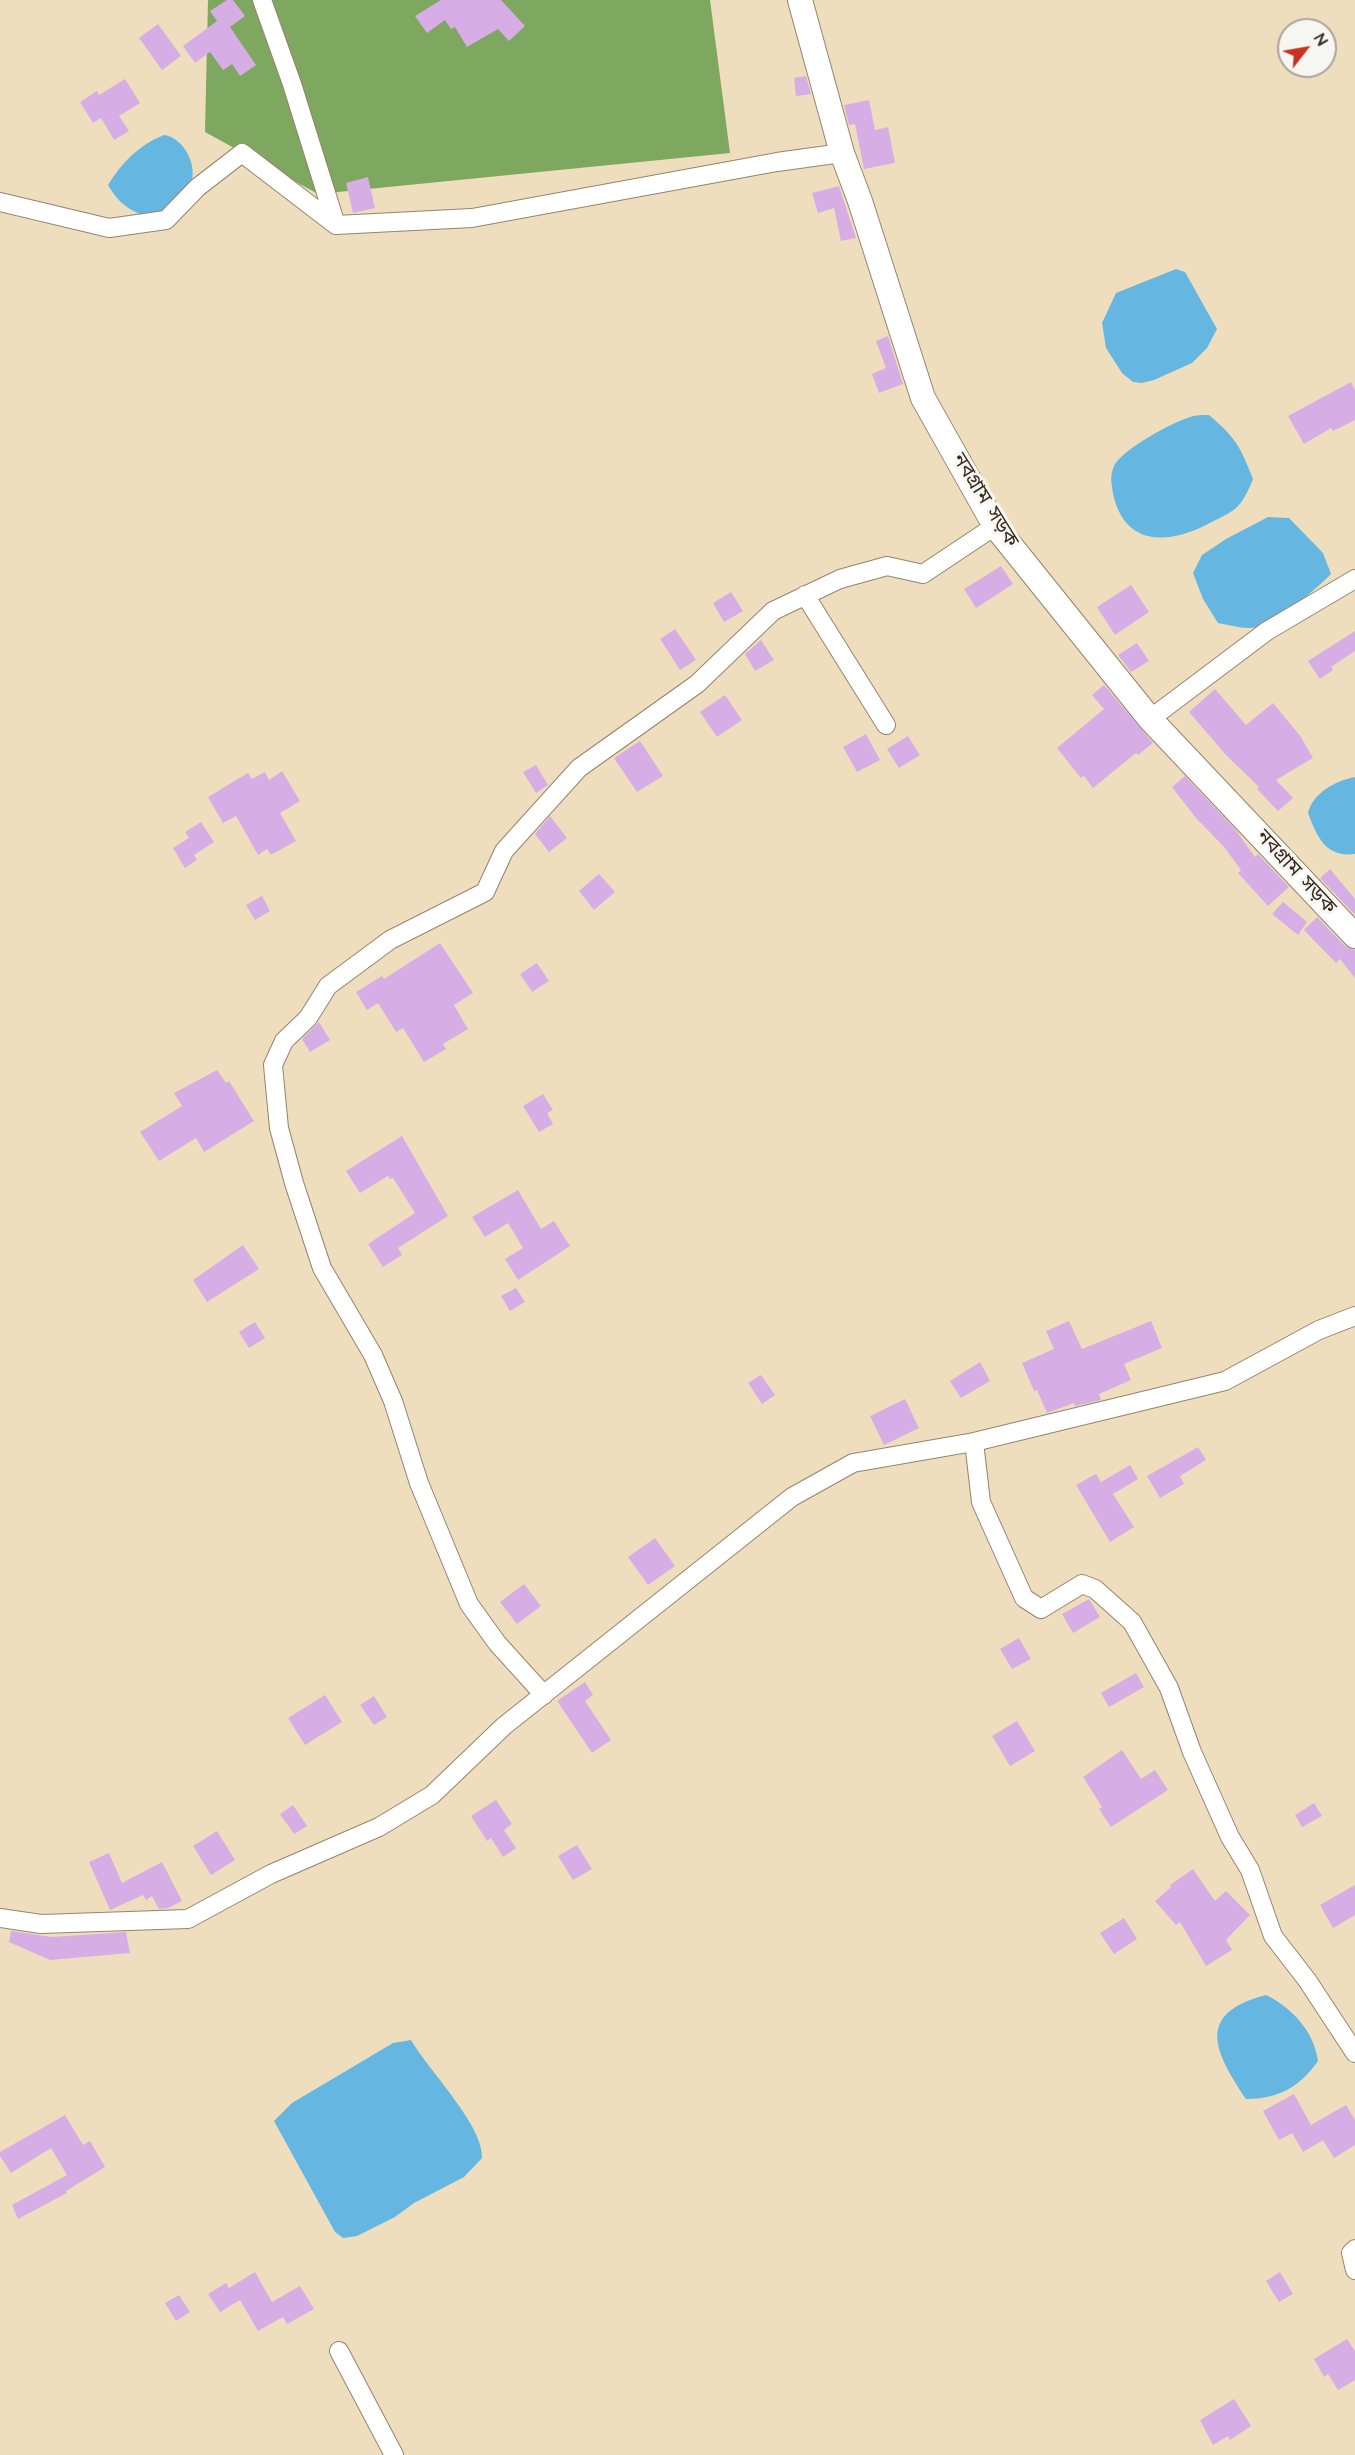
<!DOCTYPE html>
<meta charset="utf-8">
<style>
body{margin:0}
#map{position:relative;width:1355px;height:2455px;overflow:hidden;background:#efdebd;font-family:"Architects Daughter",sans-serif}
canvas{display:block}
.north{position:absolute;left:1277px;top:18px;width:60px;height:60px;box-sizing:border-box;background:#f6f6f2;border:2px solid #aba49d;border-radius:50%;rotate:59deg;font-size:16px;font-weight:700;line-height:24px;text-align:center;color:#3b2a1e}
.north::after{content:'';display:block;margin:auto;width:21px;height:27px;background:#c8321e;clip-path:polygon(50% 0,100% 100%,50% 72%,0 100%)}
</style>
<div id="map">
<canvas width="1355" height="2455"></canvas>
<div class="north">N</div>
</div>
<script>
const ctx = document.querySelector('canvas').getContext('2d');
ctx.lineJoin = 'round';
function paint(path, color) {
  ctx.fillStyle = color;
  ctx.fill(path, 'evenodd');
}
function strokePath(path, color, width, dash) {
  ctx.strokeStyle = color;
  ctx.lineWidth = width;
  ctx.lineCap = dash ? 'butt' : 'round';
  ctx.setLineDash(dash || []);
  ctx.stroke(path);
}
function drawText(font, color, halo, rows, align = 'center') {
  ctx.font = font + ' "Architects Daughter","Noto Sans Bengali",sans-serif';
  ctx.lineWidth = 6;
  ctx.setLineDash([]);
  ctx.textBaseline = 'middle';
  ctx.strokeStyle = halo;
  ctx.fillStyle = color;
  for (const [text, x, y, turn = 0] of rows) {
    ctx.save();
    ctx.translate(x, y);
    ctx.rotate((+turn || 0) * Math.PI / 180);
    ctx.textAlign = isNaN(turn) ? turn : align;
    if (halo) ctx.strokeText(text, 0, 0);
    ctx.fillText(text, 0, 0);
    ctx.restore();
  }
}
const forest = new Path2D(`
 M208,0H710L730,153L318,194L205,132Z`);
const water = new Path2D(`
 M164,135C185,138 199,168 190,186C183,198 161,213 150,218C130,211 119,204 108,185C122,162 139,145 164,135Z
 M1176,269L1185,272L1217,329L1207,348L1192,363L1154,380L1142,383L1133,382L1122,373L1106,348L1102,323L1116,293Z
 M1209,415C1236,438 1240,446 1253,479C1240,511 1235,510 1206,525C1168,544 1127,546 1114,498C1112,487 1109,477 1114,466C1121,450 1173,422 1190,417C1196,415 1203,415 1209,415Z
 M1268,517L1289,518L1323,553L1331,574C1315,590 1278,622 1257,627C1245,630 1230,625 1218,623L1203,599L1193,573L1202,555L1226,539Z
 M1355,777V854C1326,858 1317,837 1308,813C1313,793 1335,781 1355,777Z
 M1266,1995C1292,2008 1314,2031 1318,2061C1300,2087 1278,2099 1246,2099C1216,2053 1193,2014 1266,1995Z
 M411,2040C429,2071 484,2126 482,2158L464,2177L414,2203L395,2217L357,2236L343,2238L335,2232L274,2121L292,2103L393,2043Z`);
const building = new Path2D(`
 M227,0H233L245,16L230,27L256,65L240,76L232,64L223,70L210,52L195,63L183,46L217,21L210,11Z
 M441,0H501L525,26L509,41L498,29L467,47L455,27L451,29L445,20L427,33L415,16Z
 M158,24L181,56L162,70L139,38Z
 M806,76L811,94L796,96L794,78Z
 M125,79L140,103L119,116L129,131L114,140L101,118L93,123L80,102L97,91L99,95Z
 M869,100L875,130L888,127L895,163L864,169L855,124L849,125L844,105Z
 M368,177L375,208L353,213L346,183Z
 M839,186L856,238L841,241L834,208L818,213L812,193Z
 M888,336L903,384L879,393L872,374L886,368L876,341Z
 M1351,382L1355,390V420L1333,431L1331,428L1304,444L1288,416Z
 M1001,566L1013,584L976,608L964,589Z
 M1131,585L1149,612L1115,635L1097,607Z
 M731,592L743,611L724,622L713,603Z
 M675,629L696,660L680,670L660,639Z
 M1355,631V651L1331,667L1333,670L1320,679L1308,661Z
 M761,640L774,660L755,671L745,654Z
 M1137,643L1149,661L1131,672L1118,655Z
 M1104,685L1153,743L1138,755L1136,753L1093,788L1084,776L1081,778L1057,748L1104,709L1092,695Z
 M1215,689L1246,725L1273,703L1301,737L1313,758L1276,780L1293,798L1278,811L1257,789L1259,787L1226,755L1189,712Z
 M725,695L742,720L717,737L700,712Z
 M866,734L880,760L857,772L843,747Z
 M908,736L920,755L899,768L887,749Z
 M640,741L663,776L637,792L614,758Z
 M536,765L548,785L536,793L523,772Z
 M282,771L300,801L280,813L296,841L271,855L267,849L258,855L236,816L223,823L208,797L248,773L252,779L265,772L269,780Z
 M1185,776L1235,829L1255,857L1258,854L1289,887L1268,906L1238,873L1241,870L1224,847L1196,818L1172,787Z
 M550,816L567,838L549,852L535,834Z
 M201,822L214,842L194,855L197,860L185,868L173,848L189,838L185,832Z
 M1330,869L1355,899V915L1320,878Z
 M599,874L615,892L594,910L579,891Z
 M262,896L270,911L255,920L246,905Z
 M1283,902L1307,922L1298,935L1272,914Z
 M1317,917L1345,946L1355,950V978L1340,959L1336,963L1304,930Z
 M440,943L473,993L454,1005L468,1029L443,1044L446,1049L424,1062L403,1028L396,1032L378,1003L367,1010L356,992L382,976L384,979Z
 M537,963L549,981L532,992L520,974Z
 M319,1022L330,1040L310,1052L302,1039Z
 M217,1070L226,1083L229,1081L254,1121L204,1152L196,1138L159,1161L140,1132L182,1106L174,1093Z
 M543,1094L553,1110L547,1113L553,1124L539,1132L523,1106Z
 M402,1136L448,1216L398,1248L402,1255L383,1267L368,1244L415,1213L393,1178L390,1179L388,1176L360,1193L346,1171Z
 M518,1190L541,1229L554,1221L570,1246L518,1280L505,1259L523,1248L508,1223L485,1237L472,1217Z
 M243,1245L259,1269L207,1302L193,1280Z
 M516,1288L525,1302L510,1311L501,1296Z
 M1069,1321L1082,1349L1151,1321L1162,1348L1124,1364L1131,1380L1099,1394L1101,1400L1075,1406L1074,1403L1047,1413L1037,1390L1034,1391L1022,1363L1054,1349L1046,1331Z
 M255,1322L265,1338L249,1348L239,1332Z
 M980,1362L990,1381L961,1398L950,1381Z
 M761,1375L775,1395L762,1404L748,1383Z
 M905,1399L919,1428L884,1445L870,1416Z
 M1198,1447L1206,1460L1180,1476L1184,1484L1160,1498L1147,1476Z
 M1130,1465L1138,1479L1113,1494L1134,1527L1110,1542L1076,1485L1096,1474L1101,1482Z
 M655,1538L675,1566L648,1585L628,1557Z
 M524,1584L541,1606L517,1624L500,1602Z
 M1089,1599L1100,1617L1073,1633L1062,1614Z
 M1019,1638L1031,1659L1012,1669L1000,1649Z
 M1136,1673L1144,1687L1109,1707L1101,1693Z
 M585,1682L593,1695L585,1701L611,1740L592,1753L557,1701Z
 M325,1695L342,1722L305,1745L288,1718Z
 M374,1696L387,1717L374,1725L360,1705Z
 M1017,1721L1035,1751L1010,1766L992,1736Z
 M1122,1750L1141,1779L1155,1770L1168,1790L1111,1827L1099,1809L1102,1807L1083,1777Z
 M496,1800L512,1824L504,1830L516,1848L503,1857L491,1838L487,1841L471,1816Z
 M1314,1803L1322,1816L1302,1827L1295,1815Z
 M293,1805L307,1826L294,1834L280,1814Z
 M217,1831L235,1860L211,1875L193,1846Z
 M577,1845L592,1869L573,1880L558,1856Z
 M109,1853L122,1883L162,1862L182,1901L168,1908L159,1909L152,1896L146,1900L143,1895L110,1910L89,1862Z
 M1193,1869L1215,1901L1226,1891L1250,1915L1226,1940L1232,1950L1206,1966L1180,1922L1176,1925L1155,1901L1171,1887L1170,1885Z
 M1355,1885V1915L1333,1928L1320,1905Z
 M1124,1918L1137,1939L1114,1954L1100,1933Z
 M11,1931L52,1937L126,1932L130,1953L50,1960L9,1942Z
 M1294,2094L1311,2125L1346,2105L1355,2120V2145L1334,2158L1323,2140L1303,2152L1292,2133L1279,2140L1263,2111Z
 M65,2115L83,2145L90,2141L105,2167L66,2191L67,2193L18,2219L12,2205L67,2175L51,2148L11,2173L0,2156V2152Z
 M255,2272L272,2302L300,2286L314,2309L287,2324L283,2317L258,2331L240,2300L220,2312L208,2294L226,2283L229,2288Z
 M1280,2272L1293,2294L1279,2302L1266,2281Z
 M179,2295L190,2312L176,2321L165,2303Z
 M1347,2339L1355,2351V2380L1338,2390L1328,2374L1324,2377L1314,2359Z
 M1234,2399L1251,2426L1230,2440L1228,2436L1213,2445L1200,2420Z`);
const street = new Path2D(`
 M262,0L292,84L336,225
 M0,202L109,228L166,220L198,187L242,153L336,225L472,218L777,162L842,153
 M805,595L886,725
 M1150,719L1267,631L1355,579
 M974,1442L981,1502L1024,1598L1041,1609L1082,1584L1095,1589L1132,1622L1169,1688L1192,1752L1230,1837L1250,1870L1273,1936L1307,1980L1355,2053
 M544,1695L497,1643L469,1604L419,1483L393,1401L373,1355L322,1268L294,1183L279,1128L273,1065L284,1041L308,1018L328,986L390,940L485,892L504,851L579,768L697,684L773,611L840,579L887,566L923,574L995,526
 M0,1918L41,1924L188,1919L271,1874L379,1827L432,1795L504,1726L792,1497L853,1463L974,1442L1225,1381L1319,1330L1355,1316
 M1355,2249L1351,2253L1355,2270
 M339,2351L394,2455`);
const secondary = new Path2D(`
 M800,0L842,153L860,201L923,398L995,526L1150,719L1355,936`);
const streetNames = [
 ["নবগ্রাম সড়ক",984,501,58],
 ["নবগ্রাম সড়ক",1295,873,47]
];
paint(forest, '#7ea760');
paint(water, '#65b7e1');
paint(building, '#d6aee5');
strokePath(street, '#95846e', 20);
strokePath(secondary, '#95846e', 26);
strokePath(street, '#fff', 18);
strokePath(secondary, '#fff', 24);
drawText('20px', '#3b2a1e', '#f6f6f2', streetNames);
</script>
